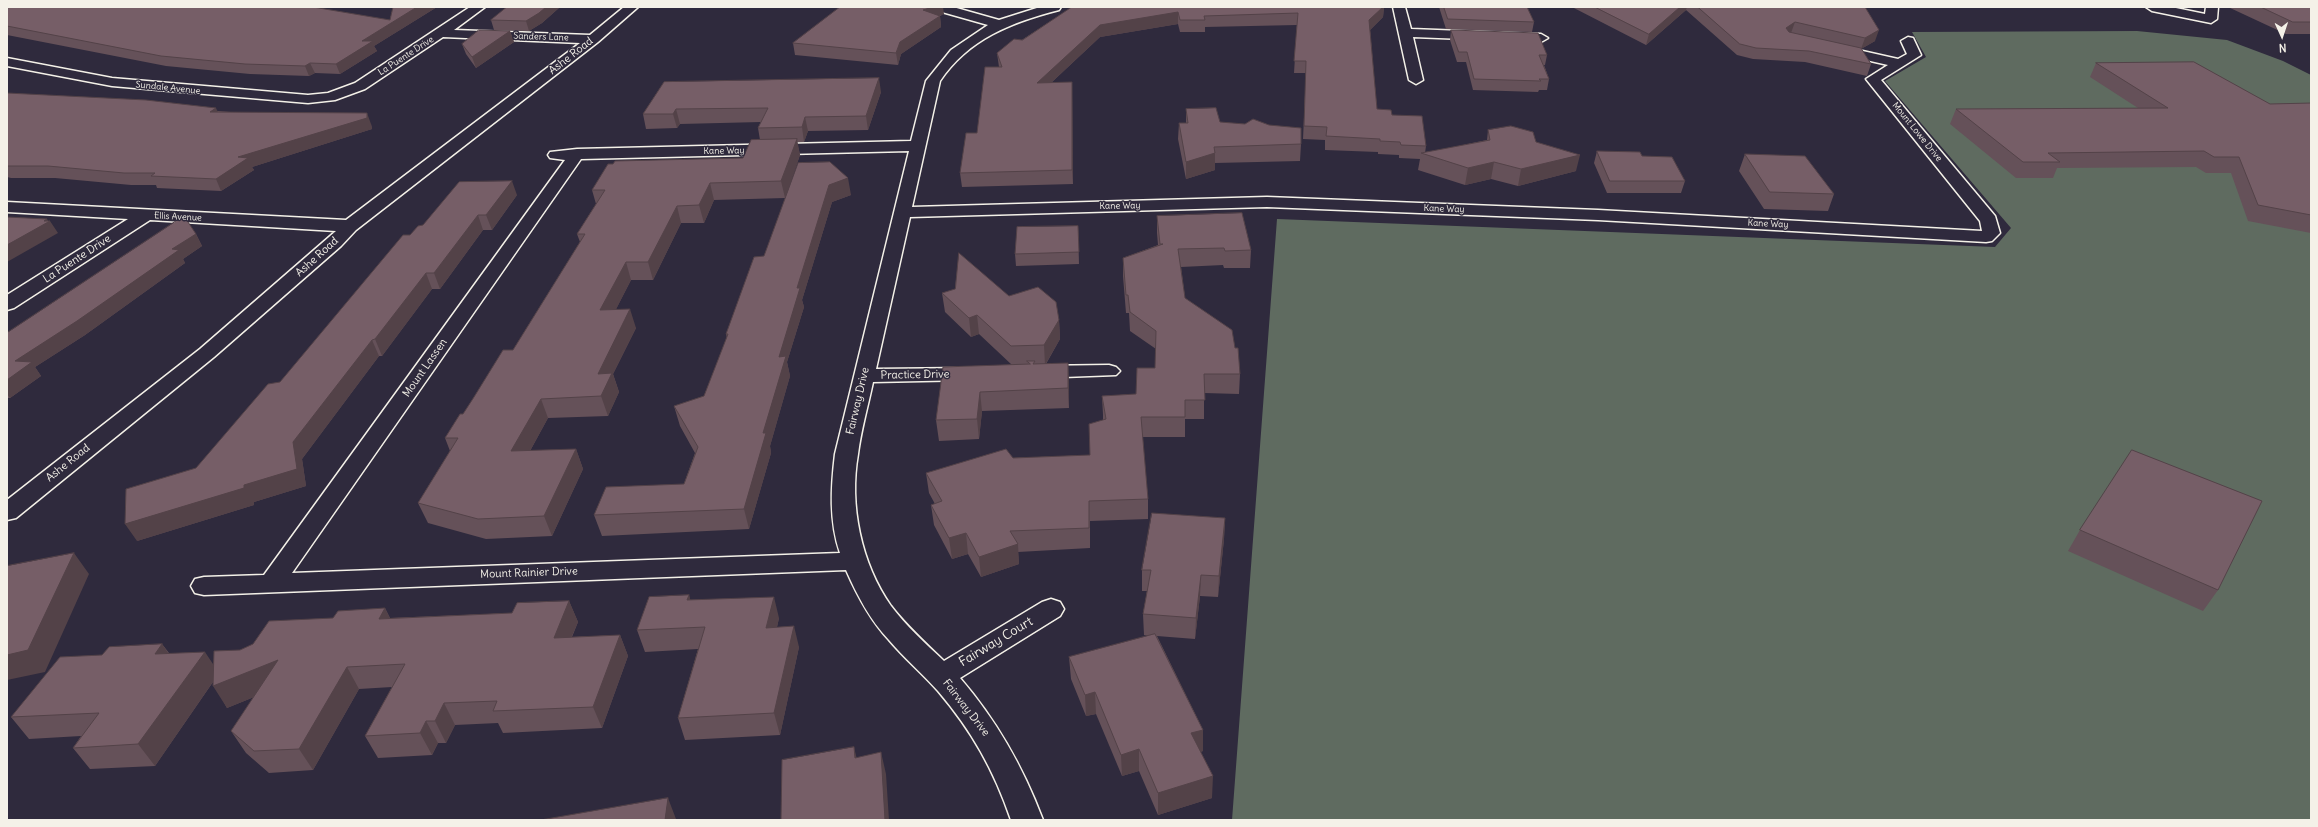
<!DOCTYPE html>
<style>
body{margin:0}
#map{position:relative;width:2318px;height:827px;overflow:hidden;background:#2f2a3d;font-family:Delius,sans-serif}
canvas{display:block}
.frame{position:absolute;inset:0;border:8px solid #f4f1e8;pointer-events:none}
.north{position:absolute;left:2262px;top:16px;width:40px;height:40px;-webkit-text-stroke:3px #2f2a3d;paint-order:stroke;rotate:177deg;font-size:11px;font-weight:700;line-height:16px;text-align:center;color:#f4f1e8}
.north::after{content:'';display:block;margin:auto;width:14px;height:18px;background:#f4f1e8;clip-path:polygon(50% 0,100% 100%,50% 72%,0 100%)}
</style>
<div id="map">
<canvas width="2318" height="827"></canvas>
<div class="frame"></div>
<div class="north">N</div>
</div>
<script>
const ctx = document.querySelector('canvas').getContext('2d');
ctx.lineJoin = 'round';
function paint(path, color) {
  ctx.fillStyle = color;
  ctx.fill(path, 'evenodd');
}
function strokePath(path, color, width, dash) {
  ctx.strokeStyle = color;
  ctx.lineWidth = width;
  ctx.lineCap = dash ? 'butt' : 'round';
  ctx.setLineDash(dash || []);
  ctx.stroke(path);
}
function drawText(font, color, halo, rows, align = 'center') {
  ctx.font = font + ' Delius,sans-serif';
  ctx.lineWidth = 3;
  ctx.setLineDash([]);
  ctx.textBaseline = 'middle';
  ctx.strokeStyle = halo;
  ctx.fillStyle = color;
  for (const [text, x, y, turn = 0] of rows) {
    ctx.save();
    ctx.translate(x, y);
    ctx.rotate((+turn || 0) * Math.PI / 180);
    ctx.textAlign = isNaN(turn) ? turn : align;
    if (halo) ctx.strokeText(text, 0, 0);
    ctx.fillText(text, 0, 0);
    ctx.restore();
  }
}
const green = new Path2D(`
 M2137,31L2227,40L2283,61L2311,75V820H1232L1277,219L1995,247L2011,228L1885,81L1926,57L1912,32Z`);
const minor = new Path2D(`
 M470,7H485L454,30L590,35L624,7H638L598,42L356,230L341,246L214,357L16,518L7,520V500L200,349L336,231L150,220L14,308L7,310V295L128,219L7,212V202L346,220L580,43L443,37L365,89L335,100L308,103L112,86L7,66V58L112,78L308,95L328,93L355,83Z
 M933,7H953L999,20L1040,7H1061L1059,10C1012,22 968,39 940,81L912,207L1267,197L1598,210L1982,231L1980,221L1866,79L1888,65L1831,52L1829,49L1836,45L1898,59L1907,54L1901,41L1908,37L1913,38L1921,55L1881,80L1995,216L2000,233L1992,241L1986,242L1598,220L1267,207L910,217L876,369L971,368L978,370L982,374L978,378L971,380L873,382C868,406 861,430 858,454C849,505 861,563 891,606C906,626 925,643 944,661L1042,602L1051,599L1060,602L1064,609L1060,616L960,678C997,721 1023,767 1043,820H1011C994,770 972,731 938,691C922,673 904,658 889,640C870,620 857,595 846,570L204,595L195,593L191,586L195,579L204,577L264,575L565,160L550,158L548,155L550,152L577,149L911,141L926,81L951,50L988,25L935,10ZM909,151L835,454C831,487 829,521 840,553L292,573L581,159Z
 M1393,7H1405L1411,29L1541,34L1548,38L1541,42L1413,37L1423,80L1416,84L1409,80Z
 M2146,7H2171L2205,14L2206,7H2218L2217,19L2211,23L2152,11Z
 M1109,365L1116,367L1120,371L1116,375L1037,378L1030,376L1026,372L1030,368L1037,366Z`);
const wall = new Path2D(`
 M7,7L390,20L393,7H437L374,46L377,51L340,74L315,73L309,76L250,74L166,66L7,35Z
 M507,7H560L542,23L529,31L494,30L491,20Z
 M1072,7H1384L1383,17L1370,30L1377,109L1392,115L1426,146L1425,153L1487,140L1488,130L1536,142L1576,171L1518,186L1491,179L1465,185L1418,170L1420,159L1399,158V155L1378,154V152L1325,150V140L1303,139L1306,73H1294L1297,25L1205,27V32H1180L1178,24L1100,37L1052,82H1072L1073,184L962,187L960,173L977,133L999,67L997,53L1022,40Z
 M1439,7H1527L1534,22L1532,32L1446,29Z
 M1572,7H1865L1875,41L1861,49L1871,64L1867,76L1805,62L1753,59L1737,55L1686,10L1646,45Z
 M2228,7H2311V34H2286Z
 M944,14L940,16L941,27L901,54L898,65L795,55L793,43Z
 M1451,30L1547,55L1545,65H1544L1549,79L1547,90H1539L1538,92L1473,90L1466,62H1457L1450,40Z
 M510,31L514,42L476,68L466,54L462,44Z
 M2096,63L2270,104L2311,103V233L2248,221L2231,173H2206L2196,167L2057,168L2053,178H2016L1950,124L1956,109L2138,108L2090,77Z
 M664,82L881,92L868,130L808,131L804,142H797L800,155L785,198L714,200L704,223H681L653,280H631L616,309L636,328L613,374L619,392L608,416L548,418L530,451L576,449L583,469L552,536L486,539L428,523L418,503L450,451L445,438L463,414L513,350L580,242L577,234L596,204L592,190L743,158L760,140L758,128L761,122L680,124L677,128L646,129L643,114Z
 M7,93L371,124L372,129L252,167L254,170L221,191L157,188L156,185H131L55,178H11L7,177Z
 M1186,109L1220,122L1301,144L1300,161L1215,163V170L1186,179L1178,139L1179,123H1186Z
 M1597,151L1642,156L1685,181L1681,193H1607L1594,163Z
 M1745,154L1834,194L1828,211L1764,209L1739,171Z
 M830,162L851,195L832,202L802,300L804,307L787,362L790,376L770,446L771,453L749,529L602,536L594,515L684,484L695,453L680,426L674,406L704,396L727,338L726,334L764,256Z
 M517,195L492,230H483L440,289H432L382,356H379L302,459L306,486L254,502V505L137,541L196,468L280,382L410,235L423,225Z
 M1157,216L1251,250L1250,268H1224L1223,265L1181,267L1185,298L1240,374L1239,394L1204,393V419H1185V437H1142L1148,499V519L1090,521V548L1018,552L1019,564L981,577L968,554L952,559L934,525L931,505L935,504L929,493L926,473L1013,458L1090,455L1103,420V415L1102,396L1136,394L1155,368L1156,349L1130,331L1129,313H1126L1123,276V258L1158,245L1157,233Z
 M1078,226L1079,264L1016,266L1015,254Z
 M196,234L202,246L183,259L185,263L85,335L35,367L41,376L10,398H7V333Z
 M942,293L1009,296L1059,320L1060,339L1046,364L1068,363L1069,408L982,411L979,439L939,441L936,420L1012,365L979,334L971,337L945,312Z
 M1225,518L1224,539L1218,597L1200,596L1195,639L1157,636L1203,730V751L1200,752L1212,798L1158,815L1139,771L1122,776L1096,714L1086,716L1071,679L1069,657L1148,636L1144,635L1143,614L1147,591H1142V570Z
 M2080,530L2218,590L2203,611L2068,551Z
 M689,595L690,600L779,618L777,627L799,647L780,735L685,740L678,718L698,649L645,652L637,630Z
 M569,601L578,622L572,637L620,635L628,656L602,728L503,733L498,723L455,725L446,743H438L432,755L378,758L365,736L392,687L359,689L313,770L269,773L246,753L231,731L254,697L227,708L213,682L155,766L90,769L73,748L81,736L29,739L11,717L102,655L162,644L169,653L214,665L240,650L333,618L385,608L390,618L512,613Z`);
const shadedWall = new Path2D(`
 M417,7H437L374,46L377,51L340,74L336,64L362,41Z
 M546,7H560L542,23L529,31L526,21Z
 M933,7H943L944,14L924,21L923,10Z
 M1383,7H1384L1383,17L1368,32L1369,20Z
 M1680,7H1687L1686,10L1646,45L1649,34Z
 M1178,12V24L1100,37L1038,95L1037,83L1100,25Z
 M940,16L941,27L901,54L898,65L896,53L900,42Z
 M1795,22L1791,33L1783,39L1786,28Z
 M1879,30L1875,41L1861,49L1865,38Z
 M510,31L514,42L476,68L472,57Z
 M310,63L315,73L309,76L305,66Z
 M879,78L881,92L868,130L866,116Z
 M1072,82V94L1073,184L1072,170Z
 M216,108L221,119L210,112Z
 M676,109L680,124L677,128L673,114Z
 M367,113L371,124L372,129L252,167L254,170L221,191L216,179L238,157Z
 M805,117L808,131L804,142L802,127Z
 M797,139L800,155L785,198L781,181Z
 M1215,153V170L1186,179V162Z
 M1580,155L1576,171L1518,186L1521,169Z
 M1494,162L1491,179L1465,185L1468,168Z
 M848,178L851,195L832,202L802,300L804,307L787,362L790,376L770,446L771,453L749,529L744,509L763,433L779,357L797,288L829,185Z
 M512,181L517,195L492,230L486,215Z
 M710,183L714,200L704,223L699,205Z
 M677,206L681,223L653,280L648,262Z
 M478,215L483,230L440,289L434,273Z
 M47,219L49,222L50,221L58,233L7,262V245Z
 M196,234L202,246L183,259L185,263L85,335L35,367L41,376L10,398L7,394V380L15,361L172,249Z
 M626,262L631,280L606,329L600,310Z
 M426,273L432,289L382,356L375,339Z
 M630,309L636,328L613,374L619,392L608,416L601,396L598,374Z
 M977,315L979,334L971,337L969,318Z
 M1059,320L1060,339L1045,365L1044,345Z
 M372,340L379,356L302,459L306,486L254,502V505L137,541L125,524L244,485L293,442Z
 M1068,363L1069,382V408L1068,388Z
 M980,392L982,411L979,439L977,419Z
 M541,399L548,418L519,471L511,451Z
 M576,449L583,469L552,536L544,516Z
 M1225,518L1224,539L1218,597L1219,576Z
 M966,533L968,554L952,559L949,538Z
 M1018,544L1019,564L981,577L979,557Z
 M74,553L89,574L45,672L7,680V655Z
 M1201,575L1200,596L1195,639L1196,618Z
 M689,595L695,616L687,600Z
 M774,597L779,618L772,649L766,628Z
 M569,601L578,622L562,659L554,638Z
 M385,608L396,630L379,619Z
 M794,626L799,647L780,735L774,713Z
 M620,635L628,656L602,728L593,707Z
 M162,644L177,666L155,654Z
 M205,652L219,673L155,766L138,744Z
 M278,660L291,682L227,708L213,686Z
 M347,667L359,689L313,770L299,749Z
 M1095,692L1096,714L1086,716L1085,695Z
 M444,703L455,725L446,743L435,721Z
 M426,721L438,743L432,755L420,733Z
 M1203,730V751L1191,755V733Z
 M854,747L859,768L855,758Z
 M1139,749V771L1122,776L1121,755Z
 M881,752L886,774L889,820H885Z
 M1213,776L1212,798L1158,815V793Z
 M668,798L676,819V820H665Z`);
const building = new Path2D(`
 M7,7H313L390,20L393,7H417L362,41H373L336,64L310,63L305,66L245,64L161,56L7,26Z
 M507,7H546L539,13L526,21L491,20Z
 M840,7H933L923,10L940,16L900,42L896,53L793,43Z
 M1072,7H1383L1369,20L1377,109L1391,110L1392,115L1422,116L1426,146L1401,145L1400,142L1380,141V139L1326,136L1327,127L1304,126L1306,61H1294L1298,13L1204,16L1205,20H1180L1178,12L1100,25L1037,83L1072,82V170L960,173L966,133H977L985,67H1002L997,53L1014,39L1022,40Z
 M1444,7H1527L1534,22L1448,19Z
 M1595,7H1680L1649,34Z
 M1698,7H1865L1879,30L1865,38L1795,22L1786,28L1789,32L1861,48L1871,64L1809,51L1756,48L1740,44Z
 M2261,7H2311V22H2293Z
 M479,30L510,31L472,57L462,44Z
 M1451,30L1538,33L1547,55H1539L1549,79H1539L1541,81L1474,79L1467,52H1459Z
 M2194,62L2270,104L2311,103V215L2258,205L2239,157H2214L2204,151L2048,153L2060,162H2023L1956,109L2168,108L2096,63Z
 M879,78L866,116L805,117L802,127L758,128L768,108L676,109L673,114H643L664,82Z
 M7,93L146,100L216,108L210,112L367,113V118L238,157L248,158L216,179L151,176L155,173H124L48,166H7Z
 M1216,108L1220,122L1245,124L1253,119L1269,125L1301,128V144L1214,147L1215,153L1186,162L1179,123H1188L1186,109Z
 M1511,126L1533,132L1536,142L1580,155L1521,169L1494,162L1468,168L1421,153L1490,140L1488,130Z
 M797,139L781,181L710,183L699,205L677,206L648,262H626L600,310L630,309L598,374L612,373L601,396L541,399L511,451L576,449L544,516L478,519L418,503L458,438H445L460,414H463L474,397L503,350H513L585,234H577L605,190H592L608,164H613L615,161L743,158L751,140Z
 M1597,151L1640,152L1642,156L1672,157L1685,181H1610Z
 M1745,154L1805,156L1834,194L1770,192Z
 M830,162L848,178L829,185L797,288H800L779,357L786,356L763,433H766L744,509L594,515L606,487L684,484L698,447L674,406L704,396L728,334H726L754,257L764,256L798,163Z
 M512,181L486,215H478L434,273H426L375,339L372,340L293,442L297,469L244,485V488L125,524L126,489L196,468L268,384L280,382L403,235H410L418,226L423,225L459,182Z
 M1242,213L1251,250L1225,251L1224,248L1178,249L1185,298L1232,330L1235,348H1238L1240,374H1204L1205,400H1185V417H1141L1148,499L1089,501V528L1010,531L1018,544L979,557L966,533L949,538L931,505L942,501L926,473L1006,449L1013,458L1090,455L1089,424L1106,419L1102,396L1136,394L1137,368H1155L1156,331L1130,312L1128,295H1126L1123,258L1163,244H1160L1157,216Z
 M184,216L196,234L172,249L179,250L77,321L15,361L32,362L7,380V333Z
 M7,217L47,219L44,221H50L7,245Z
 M1078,226L1079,252L1015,254L1017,227Z
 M959,253L1009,296L1038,287L1056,302L1059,320L1044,345L1011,346L977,315L969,318L942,293L955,289Z
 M1027,361H1035L1033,364L1068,363V388L980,392L977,419L936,420L943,367L1030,364Z
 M2132,450L2262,501L2218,590L2080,530Z
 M1152,513L1225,518L1219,576L1201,575L1196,618L1143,614L1151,570H1142Z
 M74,553L28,650L7,655V566Z
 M689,595L687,600L774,597L766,628L794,626L774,713L678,718L705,627L637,630L649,597Z
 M569,601L554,638L620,635L593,707L493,711L497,701L444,703L435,721H426L420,733L365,736L405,664L347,667L299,749L254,751L231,731L278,660L213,686L214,651L240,650L253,644L269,621L333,618L338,611L385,608L379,619L512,613L517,603Z
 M1155,634L1203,730L1191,733L1213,776L1158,793L1139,749L1121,755L1095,692L1085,695L1069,657Z
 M162,644L155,654L205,652L138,744L73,748L99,713L11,717L60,657L102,655L109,647Z
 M854,747L855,758L881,752L885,820H781L782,760Z
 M668,798L665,820H541Z`);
const farStreetnames = [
 ["Sanders Lane",541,37,2],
 ["La Puente Drive",406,56,-33],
 ["Sundale Avenue",168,88,6],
 ["Mount Lowe Drive",1917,132,51],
 ["Kane Way",724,151,-1],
 ["Kane Way",1120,206,-1],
 ["Kane Way",1444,209,2],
 ["Ellis Avenue",178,217,3],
 ["Kane Way",1768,224,3]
];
const streetNames = [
 ["Ashe Road",571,56,-38],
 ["Ashe Road",317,257,-42],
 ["La Puente Drive",77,259,-33],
 ["Mount Lassen",425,368,-55],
 ["Practice Drive",915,375,-1],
 ["Fairway Drive",858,401,-77],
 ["Ashe Road",68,463,-39],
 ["Mount Rainier Drive",529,573,-2],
 ["Fairway Drive",966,708,52]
];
const nearStreetnames = [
 ["Fairway Court",996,642,-31]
];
paint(green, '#5f6b60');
strokePath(minor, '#f4f1e8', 3);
paint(minor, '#2f2a3d');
paint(wall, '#655159');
paint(shadedWall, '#534248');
paint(building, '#765e67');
strokePath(building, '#534248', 1);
drawText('9px', '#f4f1e8', '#2f2a3d', farStreetnames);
drawText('11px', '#f4f1e8', '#2f2a3d', streetNames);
drawText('13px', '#f4f1e8', '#2f2a3d', nearStreetnames);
</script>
